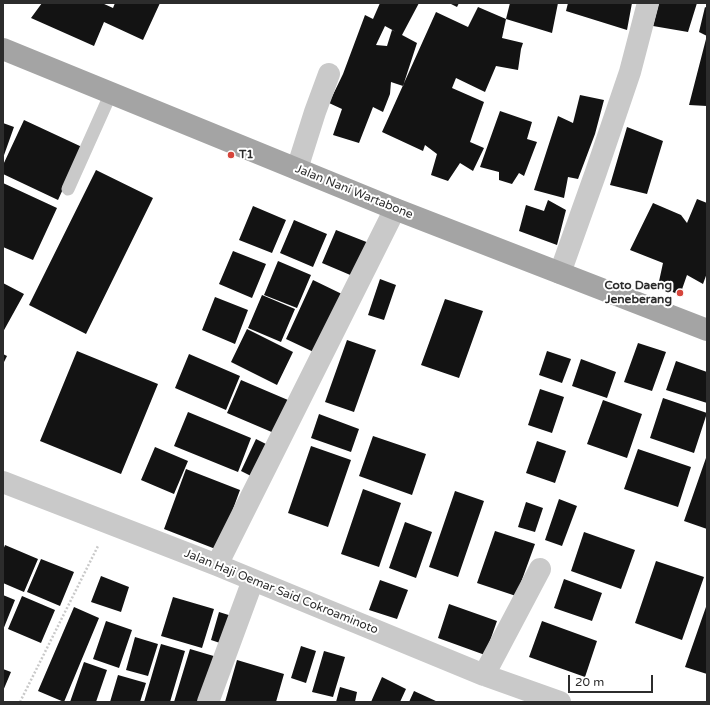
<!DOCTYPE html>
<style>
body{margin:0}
#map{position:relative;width:710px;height:705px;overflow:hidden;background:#fff;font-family:"Varela Round",sans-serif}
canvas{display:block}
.frame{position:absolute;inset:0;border:4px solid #2c2c2c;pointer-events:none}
.scale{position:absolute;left:568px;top:675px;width:85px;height:18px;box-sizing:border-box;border:2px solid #2c2c2c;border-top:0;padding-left:5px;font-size:12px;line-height:14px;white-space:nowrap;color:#2c2c2c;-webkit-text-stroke:3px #fff;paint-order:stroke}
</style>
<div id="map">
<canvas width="710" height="705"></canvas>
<div class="frame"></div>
<div class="scale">20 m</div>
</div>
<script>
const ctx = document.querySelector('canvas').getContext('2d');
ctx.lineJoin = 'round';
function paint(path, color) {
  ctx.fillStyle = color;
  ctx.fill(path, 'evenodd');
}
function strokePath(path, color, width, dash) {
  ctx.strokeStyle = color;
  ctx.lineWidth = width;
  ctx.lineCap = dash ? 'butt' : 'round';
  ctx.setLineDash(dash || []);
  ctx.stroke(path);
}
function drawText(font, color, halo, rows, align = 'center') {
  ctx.font = font + ' "Varela Round",sans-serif';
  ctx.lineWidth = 4;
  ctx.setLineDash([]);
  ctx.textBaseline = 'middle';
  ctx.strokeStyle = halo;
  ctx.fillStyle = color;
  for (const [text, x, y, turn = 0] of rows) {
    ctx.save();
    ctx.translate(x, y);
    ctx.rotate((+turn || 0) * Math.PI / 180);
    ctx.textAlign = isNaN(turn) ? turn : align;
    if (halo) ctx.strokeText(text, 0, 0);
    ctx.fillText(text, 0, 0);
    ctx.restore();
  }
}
const building = new Path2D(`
 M42,3H102L113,8L115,3H160L143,40L104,22L94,46L31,18Z
 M380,3H419L402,35L417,43L403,86L391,82L390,94L383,112L373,107L359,143L333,135L342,109L329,103L343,74L365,15L373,19ZM385,26L396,32L392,30L387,46L376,45Z
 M449,3H459L457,7Z
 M510,3H558L552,33L506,19L502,38L523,43L521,49L518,70L496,66L485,92L456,78L452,88L484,102L470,142L484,148L473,171L460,163L448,181L431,175L437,154L425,145L423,151L382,132L436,12L468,27L478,7L506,19Z
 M568,3H632L627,30L566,11Z
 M659,3H697L688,32L653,26Z
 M705,7L707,8V36L699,32Z
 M706,39L707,106L689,105Z
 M580,95L604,100L595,134L578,179L568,177L564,198L534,190L558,116L573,123Z
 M500,111L532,122L527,139L537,142L524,176L519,173L512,184L499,180V172L480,167Z
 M24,120L82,147L58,200L3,174V165Z
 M3,123L14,127L3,158Z
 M627,127L663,141L647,194L610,185Z
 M96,170L153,198L86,334L29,305Z
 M3,183L57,208L33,260L3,247Z
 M697,199L707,203V273L703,284L687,275L680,295L658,286L663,263L630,250L653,203L681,215L687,223Z
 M548,200L566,210L557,245L519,231L526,205L544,211Z
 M253,206L286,220L272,253L239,240Z
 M294,220L327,234L313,267L280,253Z
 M336,230L369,243L355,277L322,263Z
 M233,251L266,264L252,298L219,284Z
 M278,261L311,275L297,308L264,295Z
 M380,279L396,285L384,320L368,315Z
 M313,280L346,296L320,355L286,339Z
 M3,283L24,294L3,332Z
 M262,295L295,309L281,342L248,328Z
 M215,297L248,310L235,344L202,330Z
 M445,299L483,311L459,378L421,365Z
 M247,329L293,352L277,385L231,362Z
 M347,340L376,350L354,412L325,402Z
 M638,343L666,352L652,391L624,382Z
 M77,351L158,384L121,474L40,441Z
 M547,351L571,359L562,383L539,375Z
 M3,354L7,356L3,364Z
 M189,354L240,376L226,410L175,388Z
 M581,359L616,372L607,398L572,386Z
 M676,361L707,372V403L666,390Z
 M241,380L295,403L281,436L227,413Z
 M540,389L564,397L552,433L528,425Z
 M663,398L707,413L694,453L650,438Z
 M603,400L642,414L627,458L587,444Z
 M188,412L251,438L238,472L174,446Z
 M319,414L359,429L351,452L311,438Z
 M373,436L426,454L412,495L359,476Z
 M256,439L274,448L259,480L241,471Z
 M537,441L566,451L555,483L526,473Z
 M311,446L351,460L328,527L288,513Z
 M155,447L188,461L174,494L141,480Z
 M638,449L691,467L678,507L624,489Z
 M707,455V529L684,521Z
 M186,469L240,490L218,550L164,529Z
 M363,489L401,503L379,567L341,554Z
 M455,491L484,501L458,577L429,567Z
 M559,499L577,506L562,546L545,540Z
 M526,502L543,508L535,532L518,527Z
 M405,522L432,532L416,578L389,568Z
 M495,531L535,544L516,596L477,583Z
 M584,532L635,550L621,589L571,571Z
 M5,545L38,559L24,592L3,583V550Z
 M41,559L74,572L60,606L27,592Z
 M656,561L704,577L682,640L635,623Z
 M101,576L129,587L121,612L91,602Z
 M564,579L602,593L592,621L554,608Z
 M380,580L408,590L397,619L369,610Z
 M3,595L15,600L3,630Z
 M22,596L55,610L41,643L8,629Z
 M173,597L214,609L202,648L161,636Z
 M449,604L497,621L485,655L438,638Z
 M707,604V674L685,667Z
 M74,607L99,618L64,702L38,691Z
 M219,612L235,617L226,645L211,640Z
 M106,621L132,630L119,668L93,659Z
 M542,621L597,641L585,677L529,657Z
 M135,637L158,644L148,676L126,670Z
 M161,644L185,651L170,702H144Z
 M301,646L316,651L306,683L291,678Z
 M190,649L217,657L203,702H174Z
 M324,651L345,657L333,697L312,692Z
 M237,660L284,674L276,702H225Z
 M84,662L107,670L96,702H70Z
 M3,669L11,672L3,691Z
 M118,675L146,683L140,702H110Z
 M382,677L406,689L400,702H371Z
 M340,687L357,692L355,702H336Z
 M414,691L438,702H409Z`);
const path = new Path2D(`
 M20,702L98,546`);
const service = new Path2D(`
 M68,189L111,93`);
const minor = new Path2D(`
 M297,169L315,112L329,74
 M560,273L596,172L630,72L648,3
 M3,482L217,565L484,675L560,702
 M217,565L395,209
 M484,675L540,569
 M208,702L253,580`);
const primary = new Path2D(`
 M3,49L395,209L707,330`);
const markers = [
 [231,155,4,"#d6453b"],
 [680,293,4,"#d6453b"]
];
const poiNames = [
 ["T1",239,155],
 ["Coto Daeng",672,286,"right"],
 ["Jeneberang",672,300,"right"]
];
const streetNames = [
 ["Jalan Nani Wartabone",354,192,22],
 ["Jalan Haji Oemar Said Cokroaminoto",281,592,22]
];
paint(building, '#131313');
strokePath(path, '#c9c9c9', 2.5, [2, 2]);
strokePath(service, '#c9c9c9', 13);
strokePath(minor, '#c9c9c9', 22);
strokePath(primary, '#a4a4a4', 22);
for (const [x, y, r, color] of markers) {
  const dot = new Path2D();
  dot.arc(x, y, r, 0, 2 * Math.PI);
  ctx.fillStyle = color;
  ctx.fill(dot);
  strokePath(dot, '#fff', 1.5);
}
drawText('bold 12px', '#2c2c2c', '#fff', poiNames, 'left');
drawText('12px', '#2c2c2c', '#fff', streetNames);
</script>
